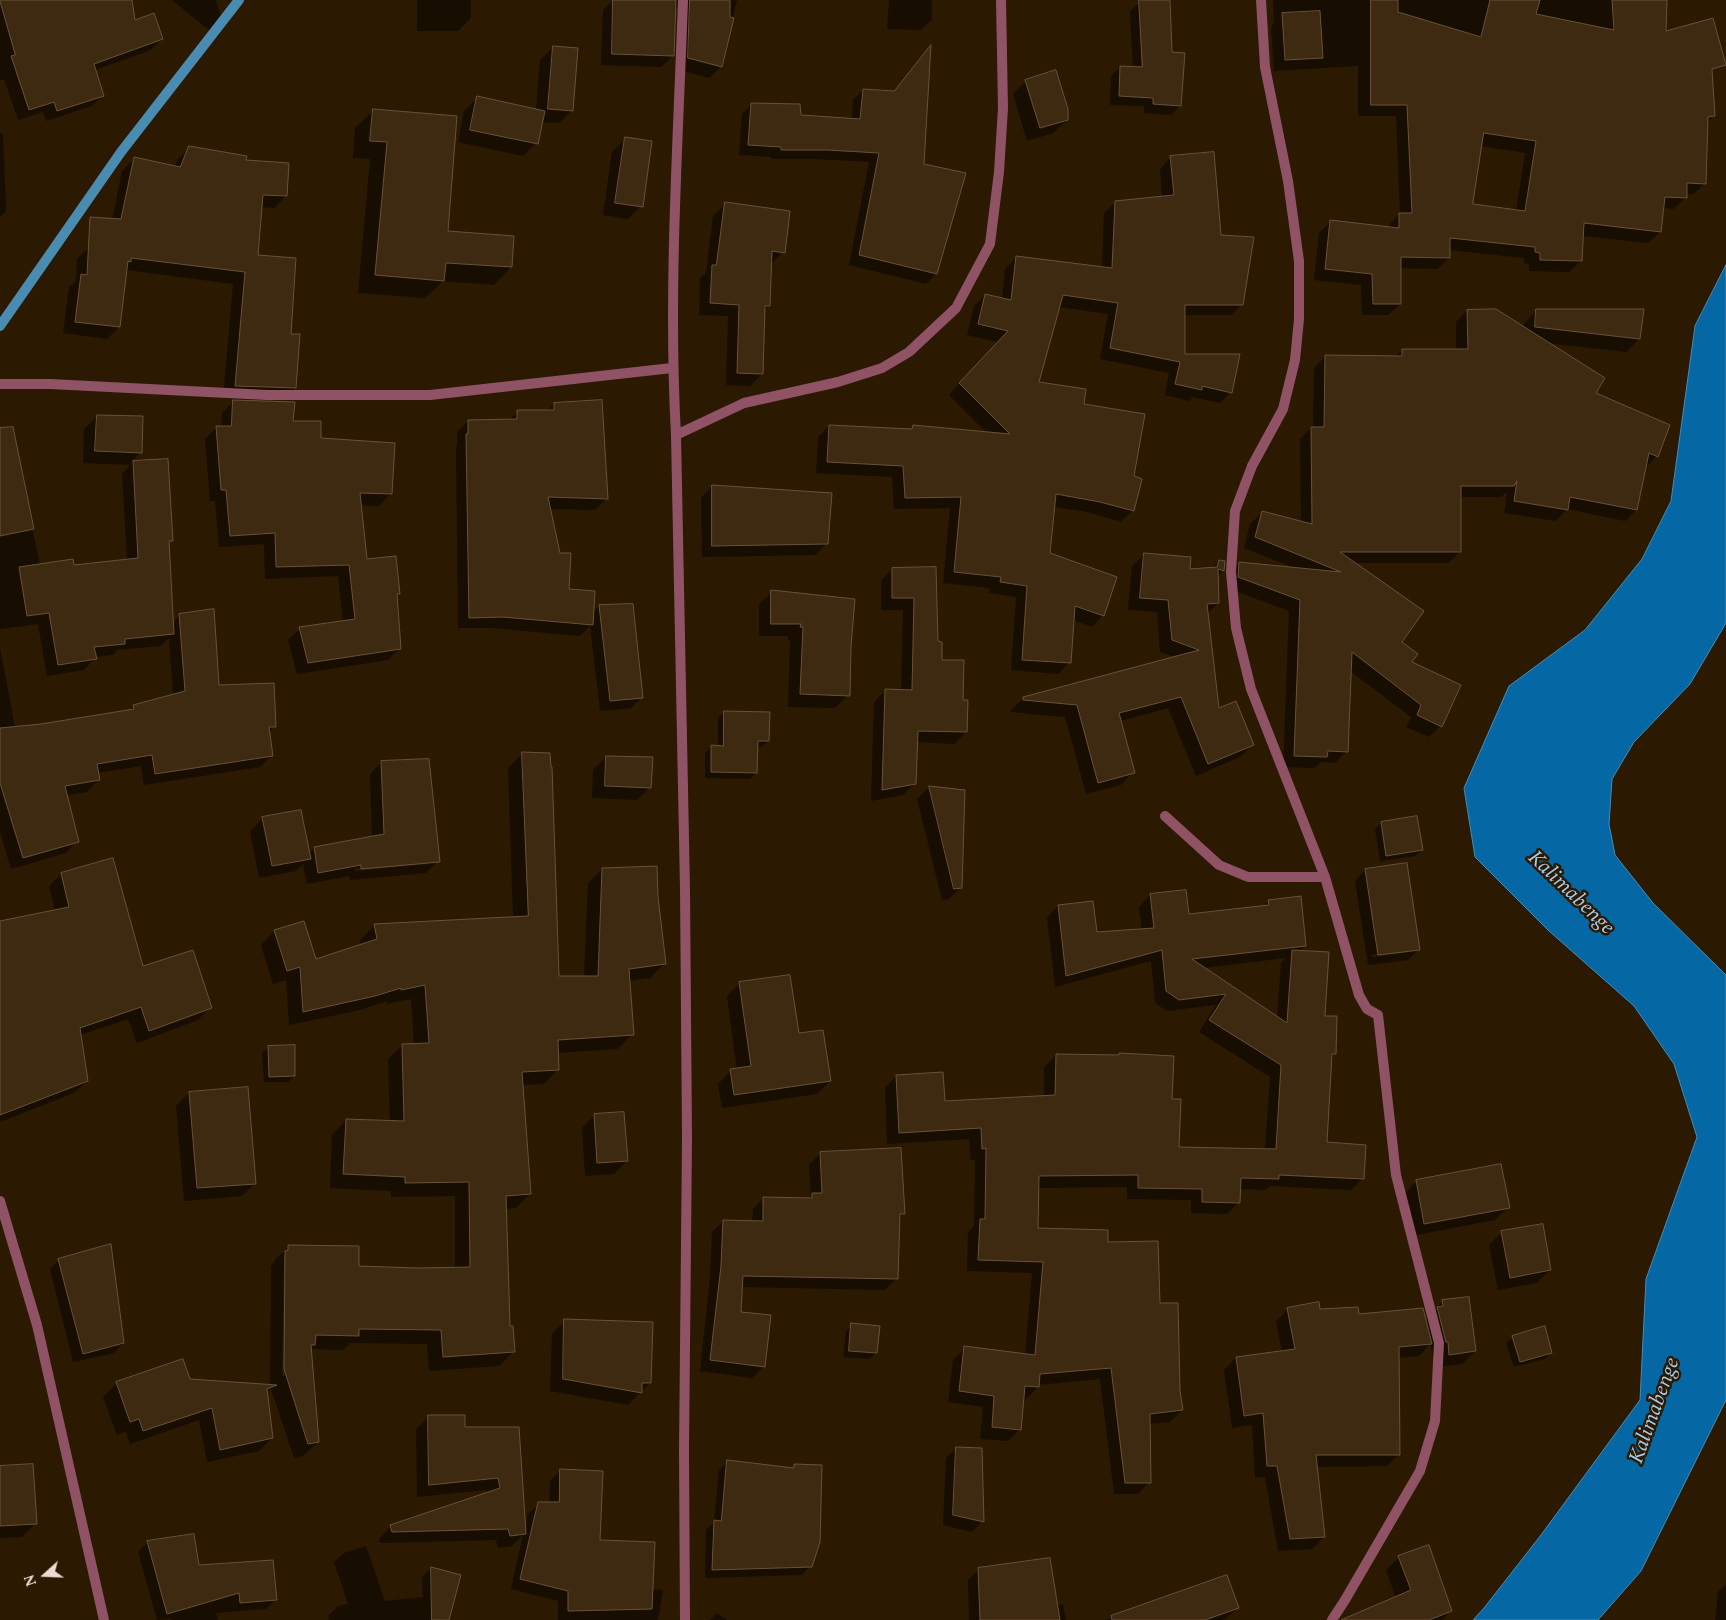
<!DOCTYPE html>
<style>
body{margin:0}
#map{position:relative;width:1726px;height:1620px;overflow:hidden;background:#2b1901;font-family:Spectral,serif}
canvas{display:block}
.north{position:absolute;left:20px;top:1550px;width:50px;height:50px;-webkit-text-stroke:4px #2b1901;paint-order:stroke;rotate:250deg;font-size:14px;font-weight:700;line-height:20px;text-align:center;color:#ebded0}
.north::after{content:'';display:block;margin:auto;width:18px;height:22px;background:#ebded0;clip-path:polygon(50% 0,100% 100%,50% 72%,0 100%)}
</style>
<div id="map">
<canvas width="1726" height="1620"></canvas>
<div class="north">N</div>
</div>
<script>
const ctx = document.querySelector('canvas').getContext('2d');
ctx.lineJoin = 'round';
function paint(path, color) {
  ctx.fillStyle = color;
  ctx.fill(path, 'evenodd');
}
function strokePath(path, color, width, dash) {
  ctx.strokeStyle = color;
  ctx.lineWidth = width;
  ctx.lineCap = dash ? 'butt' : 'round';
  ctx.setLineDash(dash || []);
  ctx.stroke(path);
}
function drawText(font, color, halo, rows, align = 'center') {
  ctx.font = font + ' Spectral,serif';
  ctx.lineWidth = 5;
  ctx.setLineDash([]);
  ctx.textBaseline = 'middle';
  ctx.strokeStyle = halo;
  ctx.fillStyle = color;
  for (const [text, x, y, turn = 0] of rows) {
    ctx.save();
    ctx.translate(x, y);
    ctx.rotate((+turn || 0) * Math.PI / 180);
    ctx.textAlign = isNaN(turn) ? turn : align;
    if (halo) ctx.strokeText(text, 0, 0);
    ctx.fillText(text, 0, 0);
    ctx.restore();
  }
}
const water = new Path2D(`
 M1726,265V623L1690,684L1634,742L1612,779L1609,824L1615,855L1653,903L1726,975V1400L1641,1571L1598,1620H1473L1484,1608L1541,1535L1640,1400L1646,1279L1697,1137L1674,1064L1634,1006L1549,931L1475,857L1464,788L1509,686L1585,630L1642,559L1671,501L1695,326Z`);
const shadow = new Path2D(`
 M0,0H94L162,39L151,50L95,70L103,95L92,106L46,121L43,112L18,120L4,79L0,80Z
 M172,0H216L222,19L210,31Z
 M417,0H471V18L458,31H417Z
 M613,0H737L721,67L709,78L677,69L678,8L675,6L673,56L661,67L601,65L603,10Z
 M889,0H932V19L921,30L887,29Z
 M1273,0H1666L1665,33L1714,116L1707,123L1705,183L1694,194H1686V197L1674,209L1662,208L1660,232L1648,243L1582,236L1581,261L1569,272L1529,271V264L1524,263V258L1449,250V258L1437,269L1400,268V304L1388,315H1362L1361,285L1314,280L1319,233L1330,222L1388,228V226L1400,214L1396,116H1358V66L1274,71L1271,26L1274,24ZM1481,146L1525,153L1516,211L1472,206Z
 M1140,2L1170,53L1180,106L1171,115L1144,113V106L1110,105L1111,76L1120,67L1133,68L1130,11Z
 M553,47L572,110L559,123L541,122L536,143L523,156L458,142L464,111L477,98L536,110L540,60Z
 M930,48L923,165L965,174L936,274L926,284L849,265L869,162L816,159H771V157L739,155L742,114L752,104L799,116L852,120L853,100L863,90L893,92Z
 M1026,81L1067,120L1053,133L1027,141L1013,94Z
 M373,111L447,232L511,267L494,285L443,281L425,298L358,293L370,159L353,158L355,128Z
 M0,133H3L6,211L0,217Z
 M625,139L641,206L628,219L603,215L612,152Z
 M190,147L245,161L286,196L274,208L261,207L257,256L295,388L282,400L223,398L233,284L126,270L119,327L107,339L63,333L69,287L76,281L77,259L111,226L122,171L134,159L174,167L178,159Z
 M1171,157L1220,237L1242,304L1231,315H1184L1183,355L1231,392L1220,403L1193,397L1189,401L1165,395L1169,373L1100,359L1108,314L1059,307L1037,383L1083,405L1133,477V510L1121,522L1088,512L1054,507L1049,554L1103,615L1092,627L1073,620L1069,662L1058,674L1011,670L1016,597L989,593L990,588L943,583L950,508L894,509L892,477L816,473L818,437L829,426L910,430L913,426L987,433L949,395L998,342L967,335L974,306L985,295L1002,299L1005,269L1017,257L1102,268L1104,213L1116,202L1162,197L1160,169Z
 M725,204L783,252L771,264L769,306L764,311L762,374L750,386L726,385L728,316L699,315L700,278L706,273L713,216Z
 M1537,310L1639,339L1626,352L1546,343L1594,393L1657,456L1645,468L1636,510L1625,521L1567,509L1556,521L1504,513L1507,492L1501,497H1460V552L1448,563H1354L1401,642L1440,726L1429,737L1406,727L1411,717L1350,671L1347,751L1335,763L1321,762L1315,768L1283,767L1289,611L1227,588L1228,575L1239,563L1292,567L1244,548L1250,524L1262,513L1301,523L1300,439L1311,428H1313L1314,368L1325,357L1395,358L1402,350L1456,351V322L1467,311L1523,328L1524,324Z
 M234,401L292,422L320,439L390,494L379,506L360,505L366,560L399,594L396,597L400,648L388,660L297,674L288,640L300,629L343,622L338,576L265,579L264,544L219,547L215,501H210L205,439L216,428L221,427L222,413Z
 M554,404L606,499L595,510L549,509L568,590L592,614L599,606L642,697L631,708L600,711L590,626L580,636L491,628H458L456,447L457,445V432L468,421L509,420L518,412L547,411Z
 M97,416L141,452L131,462L167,460L171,540L168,544L172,623L180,615L217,686L275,726L269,732L272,755L260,767L144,785L141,766L97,773L98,780L87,792L66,795L77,841L66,853L11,869L0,832V648L15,727L41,725L129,711L134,706L173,695L169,638L161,646L117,650L113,655L95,657V658L84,670L47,676L38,624L0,629V435L10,425H11L40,565L73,566L127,560L122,474L130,465L83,463L84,429Z
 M712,486L826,544L815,555L702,557L701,498Z
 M1145,554L1188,570L1211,569L1219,561L1224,562L1223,571L1217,577L1218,603L1207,614L1218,710L1252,745L1240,757L1196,776L1168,708L1120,721L1133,772L1121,785L1086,794L1065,717L1011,712V710L1024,698L1175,657L1160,652L1157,612L1128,610L1132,566Z
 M934,568L937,643L941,661L962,701L966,732L954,744L916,742L915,783L903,795L871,801L874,702L886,690H901L903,610H881V581L892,569Z
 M772,592L850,646L848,695L835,708L788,707L790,640H788V636H759V604Z
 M724,712L768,741L761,747H756V773L750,779L705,778V753L712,746L718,747V718Z
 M523,753L558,978H584L588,883L602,869L656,897L664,964L650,978L629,981L632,1034L618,1049L557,1053L558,1069L544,1084L522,1085L530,1194L516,1208L506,1209L509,1328L513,1352L499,1366L429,1371L427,1344L350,1343L343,1350L310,1349L318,1442L303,1456L294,1458L271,1389L266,1394L272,1438L259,1451L207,1462L199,1420L130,1444L126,1431L117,1435L103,1397L116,1384L182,1361L189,1380L270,1386L271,1266L275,1260L289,1246L358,1267L455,1269V1196L391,1197V1191L330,1188L332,1135L346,1120L390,1122L388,1059L403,1045H414L411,999L387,1004V1001L360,1010L289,1025L286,980L273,984L261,945L275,931L316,960L361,946L360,940L374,926L513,918L508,768ZM284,1259H286L285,1376H282Z
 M606,757L650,787L637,800L592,798L593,770Z
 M382,762L438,861L426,873L350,880L349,876L307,884L303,864L296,871L259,878L250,831L263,818L309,854L314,848L372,837L370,774ZM427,862V864L355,871V868Z
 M929,787L964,791L961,887L949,899L942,900L917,799Z
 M1381,823L1422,850L1415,856L1380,861L1375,829Z
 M1365,870L1419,949L1408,960L1368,965L1355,881ZM1409,950V952L1372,957L1371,955Z
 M61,874L142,967L210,1007L198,1020L137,1043L128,1019L80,1035L87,1081L74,1093L0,1122V922L55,911L49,886Z
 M1150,895L1188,915L1263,907L1269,901L1305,946L1299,952L1335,1054L1331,1058L1325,1143L1363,1178L1351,1190L1270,1186L1266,1190L1239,1189V1202L1227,1214L1191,1213V1200L1127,1199V1187L1038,1188L1037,1229L1107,1243L1159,1304L1179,1391L1182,1410L1170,1422L1149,1424V1482L1138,1494H1114L1100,1379L1038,1385V1387L1026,1399L1022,1398L1020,1429L1008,1441L980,1439L983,1407L948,1402L953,1360L965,1348L1025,1355L1032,1273L967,1271L968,1232L974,1226L975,1160H971L969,1139L887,1144L885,1088L896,1076L943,1102L1044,1097V1067L1056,1055L1171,1100L1177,1148L1265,1150L1270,1077L1199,1032L1216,1005L1167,1011L1155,1003L1151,961L1055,987L1047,918L1058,906L1096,933L1142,930L1139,907ZM1286,958L1281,963L1277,1018L1203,968Z
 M740,983L798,1034L830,1081L817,1094L722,1108L718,1084L731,1071L737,1070L727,996Z
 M269,1047L294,1076L288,1082H264L262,1053Z
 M189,1093L255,1183L242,1196L184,1201L176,1106Z
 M595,1115L627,1161L614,1174L585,1176L582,1128Z
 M820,1154L904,1213L898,1219L897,1278L885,1290L741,1287L740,1313L764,1366L752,1378L700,1371L710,1278L712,1232L723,1221L752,1222L753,1209L764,1198L807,1199L811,1196L809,1165Z
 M1500,1166L1508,1207L1495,1220L1411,1236L1403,1195L1416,1182Z
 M1502,1232L1550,1270L1537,1283L1498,1290L1489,1245Z
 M59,1260L123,1343L114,1353L73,1362L50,1269Z
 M1443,1301L1475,1351L1462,1364L1437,1367L1435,1355H1433L1430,1344L1419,1356L1398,1358L1399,1454L1387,1466L1316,1467L1324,1537L1312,1549L1278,1551L1265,1477L1255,1478L1252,1425L1232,1428L1224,1370L1236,1358L1282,1352L1276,1321L1288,1309L1319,1310L1357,1316L1425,1321Z
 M565,1321L650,1383L628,1405L550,1391L552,1334Z
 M852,1325L876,1353L870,1359L843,1357L846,1331Z
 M1513,1337L1551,1353L1545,1359L1514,1367L1506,1343Z
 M428,1417L464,1428H518L525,1527L528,1514L539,1504H549L550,1481L560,1471L599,1542L652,1589L663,1590L658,1620H558V1601L511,1589L523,1535L512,1546L498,1548L496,1540L380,1543L379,1539L391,1526L486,1494V1490L417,1497L416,1429Z
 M957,1448L982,1521L972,1532L943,1525L946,1458Z
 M727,1462L792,1469L795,1466L810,1566L802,1575L705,1578L706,1530L714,1522L719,1470Z
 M0,1467L36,1523L22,1537L0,1538Z
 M148,1542L198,1566L275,1600L266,1609L216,1613L218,1620H171V1619L157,1620L138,1552Z
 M366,1546L385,1601L423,1597L422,1577L432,1568L450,1610V1620H329L328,1616L338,1606L348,1604L334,1562L344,1553Z
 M1399,1557L1451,1611L1442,1620H1386L1396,1598L1386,1570Z
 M979,1569L1056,1606L1063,1604L1066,1620H969L968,1580Z
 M1726,1584V1620H1715L1718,1592Z
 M1152,1606L1237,1608L1226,1619L1223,1620H1105Z
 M717,1613L727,1620H710Z`);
const stream = new Path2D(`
 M0,326L121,152L239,0`);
const building = new Path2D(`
 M0,0H132L135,20L154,13L163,39L94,64L104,96L57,111L54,102L29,110L11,56L15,55Z
 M613,0H676L674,56L612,54Z
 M690,0H730V17L734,18L722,67L688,58Z
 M1139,0H1170L1172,52L1185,53L1181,106L1153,104V98L1119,96L1120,66L1142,67Z
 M1371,0H1398V12L1481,37L1490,0H1540L1536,14L1614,30L1612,0H1667L1666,31L1713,18L1726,65L1712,69L1715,116L1708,117L1706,184L1687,183V198L1665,197L1661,232L1584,223L1582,261L1540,260V253L1535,252V247L1450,238V258L1401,257V304H1373L1372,274L1325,269L1330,220L1399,228V213H1412L1407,105H1371ZM1484,133L1536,141L1525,211L1473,204Z
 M1320,11L1323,58L1285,60L1282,13Z
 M931,45L924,164L966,173L937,274L859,255L879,153L827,150H781V147L748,145L751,103L800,104L801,115L860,119L863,89L894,91Z
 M553,46L578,48L573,111L548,109Z
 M1056,70L1068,109V120L1040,128L1025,80Z
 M477,96L545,111L538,144L470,130Z
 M373,109L457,116L448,231L514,236L512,267L446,263L444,281L375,275L387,142L370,141Z
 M625,137L652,141L643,207L615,203Z
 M189,146L247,156L246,160L289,163L287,196L263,195L258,255L296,258L291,334H300L296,388L235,386L245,272L131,258V262L128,261L120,327L75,322L81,274L87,275L90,217L121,219L134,157L180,167Z
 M1214,152L1221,235L1254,237L1243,305H1185V354H1240L1232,393L1202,386V390L1175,384L1180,362L1110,348L1118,303L1063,295L1039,382L1086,389L1084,404L1145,414L1134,476L1142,479L1134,511L1100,502L1056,494L1050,553L1117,577L1104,616L1075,606L1071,663L1022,660L1027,586L1000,582L1001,577L954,572L961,497L905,498L903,466L827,462L829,425L912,429L913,425L1010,434L959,383L1008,331L978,324L985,294L1011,300L1016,256L1112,268L1115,201L1174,195L1170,156Z
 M725,202L790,211L785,253L772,251L770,306H765L763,374L737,373L739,305L710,303L712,265H716Z
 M1496,309L1605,378L1596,393L1670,425L1658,457L1649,453L1637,510L1570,497L1568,510L1514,501L1517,481L1514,486H1461V552H1340L1424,611L1402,642L1418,654L1412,662L1461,685L1442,727L1417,715L1421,705L1352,652L1348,752L1328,751L1327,757L1294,756L1300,600L1238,577L1239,562L1341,572L1255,537L1262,511L1312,524L1311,427H1324L1325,355L1402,356V349H1468L1467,310Z
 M1536,309H1644L1640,339L1535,327Z
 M233,400L295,402L293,421H321V438L395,443L392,494L360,493L367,559L396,556L400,594H397L401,649L308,663L299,627L355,619L349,565L276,567L275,533L230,536L226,490H221L216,426H231Z
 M602,400L608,499L548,497L560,553H571L569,589L595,591L593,625L503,617L469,618L466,434H468V420L517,419V410H554V403Z
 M97,415L143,416L142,453L95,451Z
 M13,427L34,529L0,536V428Z
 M168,459L173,541H169L174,634L125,639V644L94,647L97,659L58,665L49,613L27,616L19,567L73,559L74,565L138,558L133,461Z
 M712,485L832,493L828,544L712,546Z
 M1144,553L1191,557L1190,569L1217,567L1219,560L1225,561L1224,571L1218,569L1219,603L1207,604L1219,708L1236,701L1254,745L1208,764L1181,697L1119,713L1135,773L1098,783L1077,705L1023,700V697L1199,650L1172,640L1168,600L1140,598Z
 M936,567L938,641L942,642V660H964L963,700H968L967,732L918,731L916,784L882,790L885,689L912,690L914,598H892V568Z
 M771,590L855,599L851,646L850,696L800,694L803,627H800L801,624H771Z
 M633,604L643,698L610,701L599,605Z
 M214,609L219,685L274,683L276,727H269L273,756L155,774L152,755L97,764L100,780L65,786L79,842L23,858L0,783V728L41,724L134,709L133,705L185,691L179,614Z
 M724,711L770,712L769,741H758L757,773L711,772V745L723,746Z
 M522,752L550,753L551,767H552L559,976H598L602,868L657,866L658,897L666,964L629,969L634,1035L558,1040L559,1070L522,1072L531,1194L506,1196L510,1326H513L515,1352L443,1357L441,1330L359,1329V1336L316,1335L315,1345H311L319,1442L308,1444L284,1369L285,1251L288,1250V1245L359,1246V1266L416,1268L470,1267L469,1182L405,1183V1177L343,1174L346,1119L404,1121L402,1044L429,1043L425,985L401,990V988L375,996L303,1012L300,967L287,971L274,930L304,921L316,959L377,939L374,924L528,916Z
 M606,756L653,757L651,788L605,786Z
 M429,759L440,862L361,869V865L318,873L314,847L384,834L381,761Z
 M929,786L965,790L962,888L954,889Z
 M301,810L311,859L272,866L262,817Z
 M1417,816L1423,850L1386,856L1381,822Z
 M113,858L143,966L193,950L212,1008L149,1031L141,1007L80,1028L88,1081L0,1115V921L69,907L61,873Z
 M1407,863L1420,950L1378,955L1365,869Z
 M1186,890L1189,914L1269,905L1268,900L1301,896L1306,946L1192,959L1287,1023L1292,950L1329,952L1325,1016H1337L1336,1054H1332L1327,1142L1366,1145L1364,1179L1279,1175V1179L1241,1178L1240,1203L1202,1202V1189L1138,1188V1175L1039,1176L1038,1228L1108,1230V1242L1158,1241L1160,1303H1178L1180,1391L1183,1410L1150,1414L1151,1483H1125L1111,1368L1040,1374L1039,1387L1025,1386L1021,1430L992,1427L994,1396L959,1391L964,1346L1035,1355L1043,1262L978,1260L980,1219H985L986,1148L982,1149L981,1128L899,1133L896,1075L943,1072L945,1101L1055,1095L1056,1054L1119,1055V1053L1174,1056L1172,1099H1181L1179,1147L1276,1149L1281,1065L1209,1020L1226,994L1179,1000L1166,991L1162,950L1066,976L1058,905L1093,901L1097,932L1154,928L1150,894Z
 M790,975L799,1033L823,1030L831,1081L734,1095L730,1069L751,1066L739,982Z
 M295,1045V1076L269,1077L268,1046Z
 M248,1087L256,1184L197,1188L189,1092Z
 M624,1112L628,1161L597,1163L594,1114Z
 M901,1148L905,1214H900L898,1279L743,1276L741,1312L771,1315L765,1367L710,1360L721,1266L723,1220L763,1221V1197L812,1198V1193H822L820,1152Z
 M1501,1164L1510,1208L1424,1224L1416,1180Z
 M1543,1224L1551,1270L1510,1278L1501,1231Z
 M111,1244L124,1343L83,1354L58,1259Z
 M1469,1297L1476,1351L1449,1355L1448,1342H1446L1437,1307L1443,1306L1442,1300Z
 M1319,1302L1320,1309L1358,1307L1359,1314L1423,1308L1432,1344L1399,1347L1400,1455H1316L1325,1537L1290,1539L1277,1466H1267L1263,1413L1244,1416L1236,1357L1295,1349L1287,1308Z
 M564,1319L653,1322L651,1383H642V1393L563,1379Z
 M851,1323L880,1326L877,1353L849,1351Z
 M1545,1326L1552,1353L1520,1362L1512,1336Z
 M183,1359L190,1379L277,1385L267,1389L273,1438L220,1450L212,1408L143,1431L139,1419L130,1422L116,1382Z
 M428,1415H465V1427H519L526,1534L510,1536L508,1529L392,1532L390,1525L500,1488L498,1478L429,1485Z
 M956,1447L982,1448L984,1522L953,1515Z
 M727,1460L794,1468V1464L822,1465L820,1542L812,1567L712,1570L714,1520L721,1521Z
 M33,1464L37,1524L0,1526V1466Z
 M560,1469L603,1471L600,1540L655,1542L652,1609L568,1611V1591L520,1579L538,1502H559Z
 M194,1534L199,1565L273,1560L277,1600L240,1603L239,1593L167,1614L147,1541Z
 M1429,1545L1452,1611L1429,1620H1341L1411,1590L1398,1556Z
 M1050,1558L1060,1620H980L978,1568Z
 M431,1567L461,1575L449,1620H432Z
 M1227,1575L1239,1608L1205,1620H1112L1111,1616Z`);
const minor = new Path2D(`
 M683,0C678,145 668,290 676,435L685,889L687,1138L684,1451L685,1620
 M1261,0L1265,67L1288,181L1299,261V319L1295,360L1283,409L1252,466L1235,511L1231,572L1236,628L1251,689L1325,877L1359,995L1367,1009L1378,1015L1396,1175L1439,1343L1435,1421L1420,1471L1345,1600L1332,1620
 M0,384H50L267,395H430L672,368
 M676,435L744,403L838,382L882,368L909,352L956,308L990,244L999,172L1003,108L1001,0
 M1165,816L1219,865L1248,877H1325`);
const tertiary = new Path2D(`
 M0,1201L37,1325L104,1620`);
const waterNames = [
 ["Kalimabenge",1570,894,44],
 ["Kalimabenge",1656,1411,-70]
];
paint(water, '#0568a5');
strokePath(water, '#4a8bb2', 1);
paint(shadow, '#0007');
strokePath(stream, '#4a8bb2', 10);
paint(building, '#3e2a11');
strokePath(building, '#685239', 1);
strokePath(minor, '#8f5365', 10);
strokePath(tertiary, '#8f5365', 10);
drawText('italic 21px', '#a5cbec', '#2b1901', waterNames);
</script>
